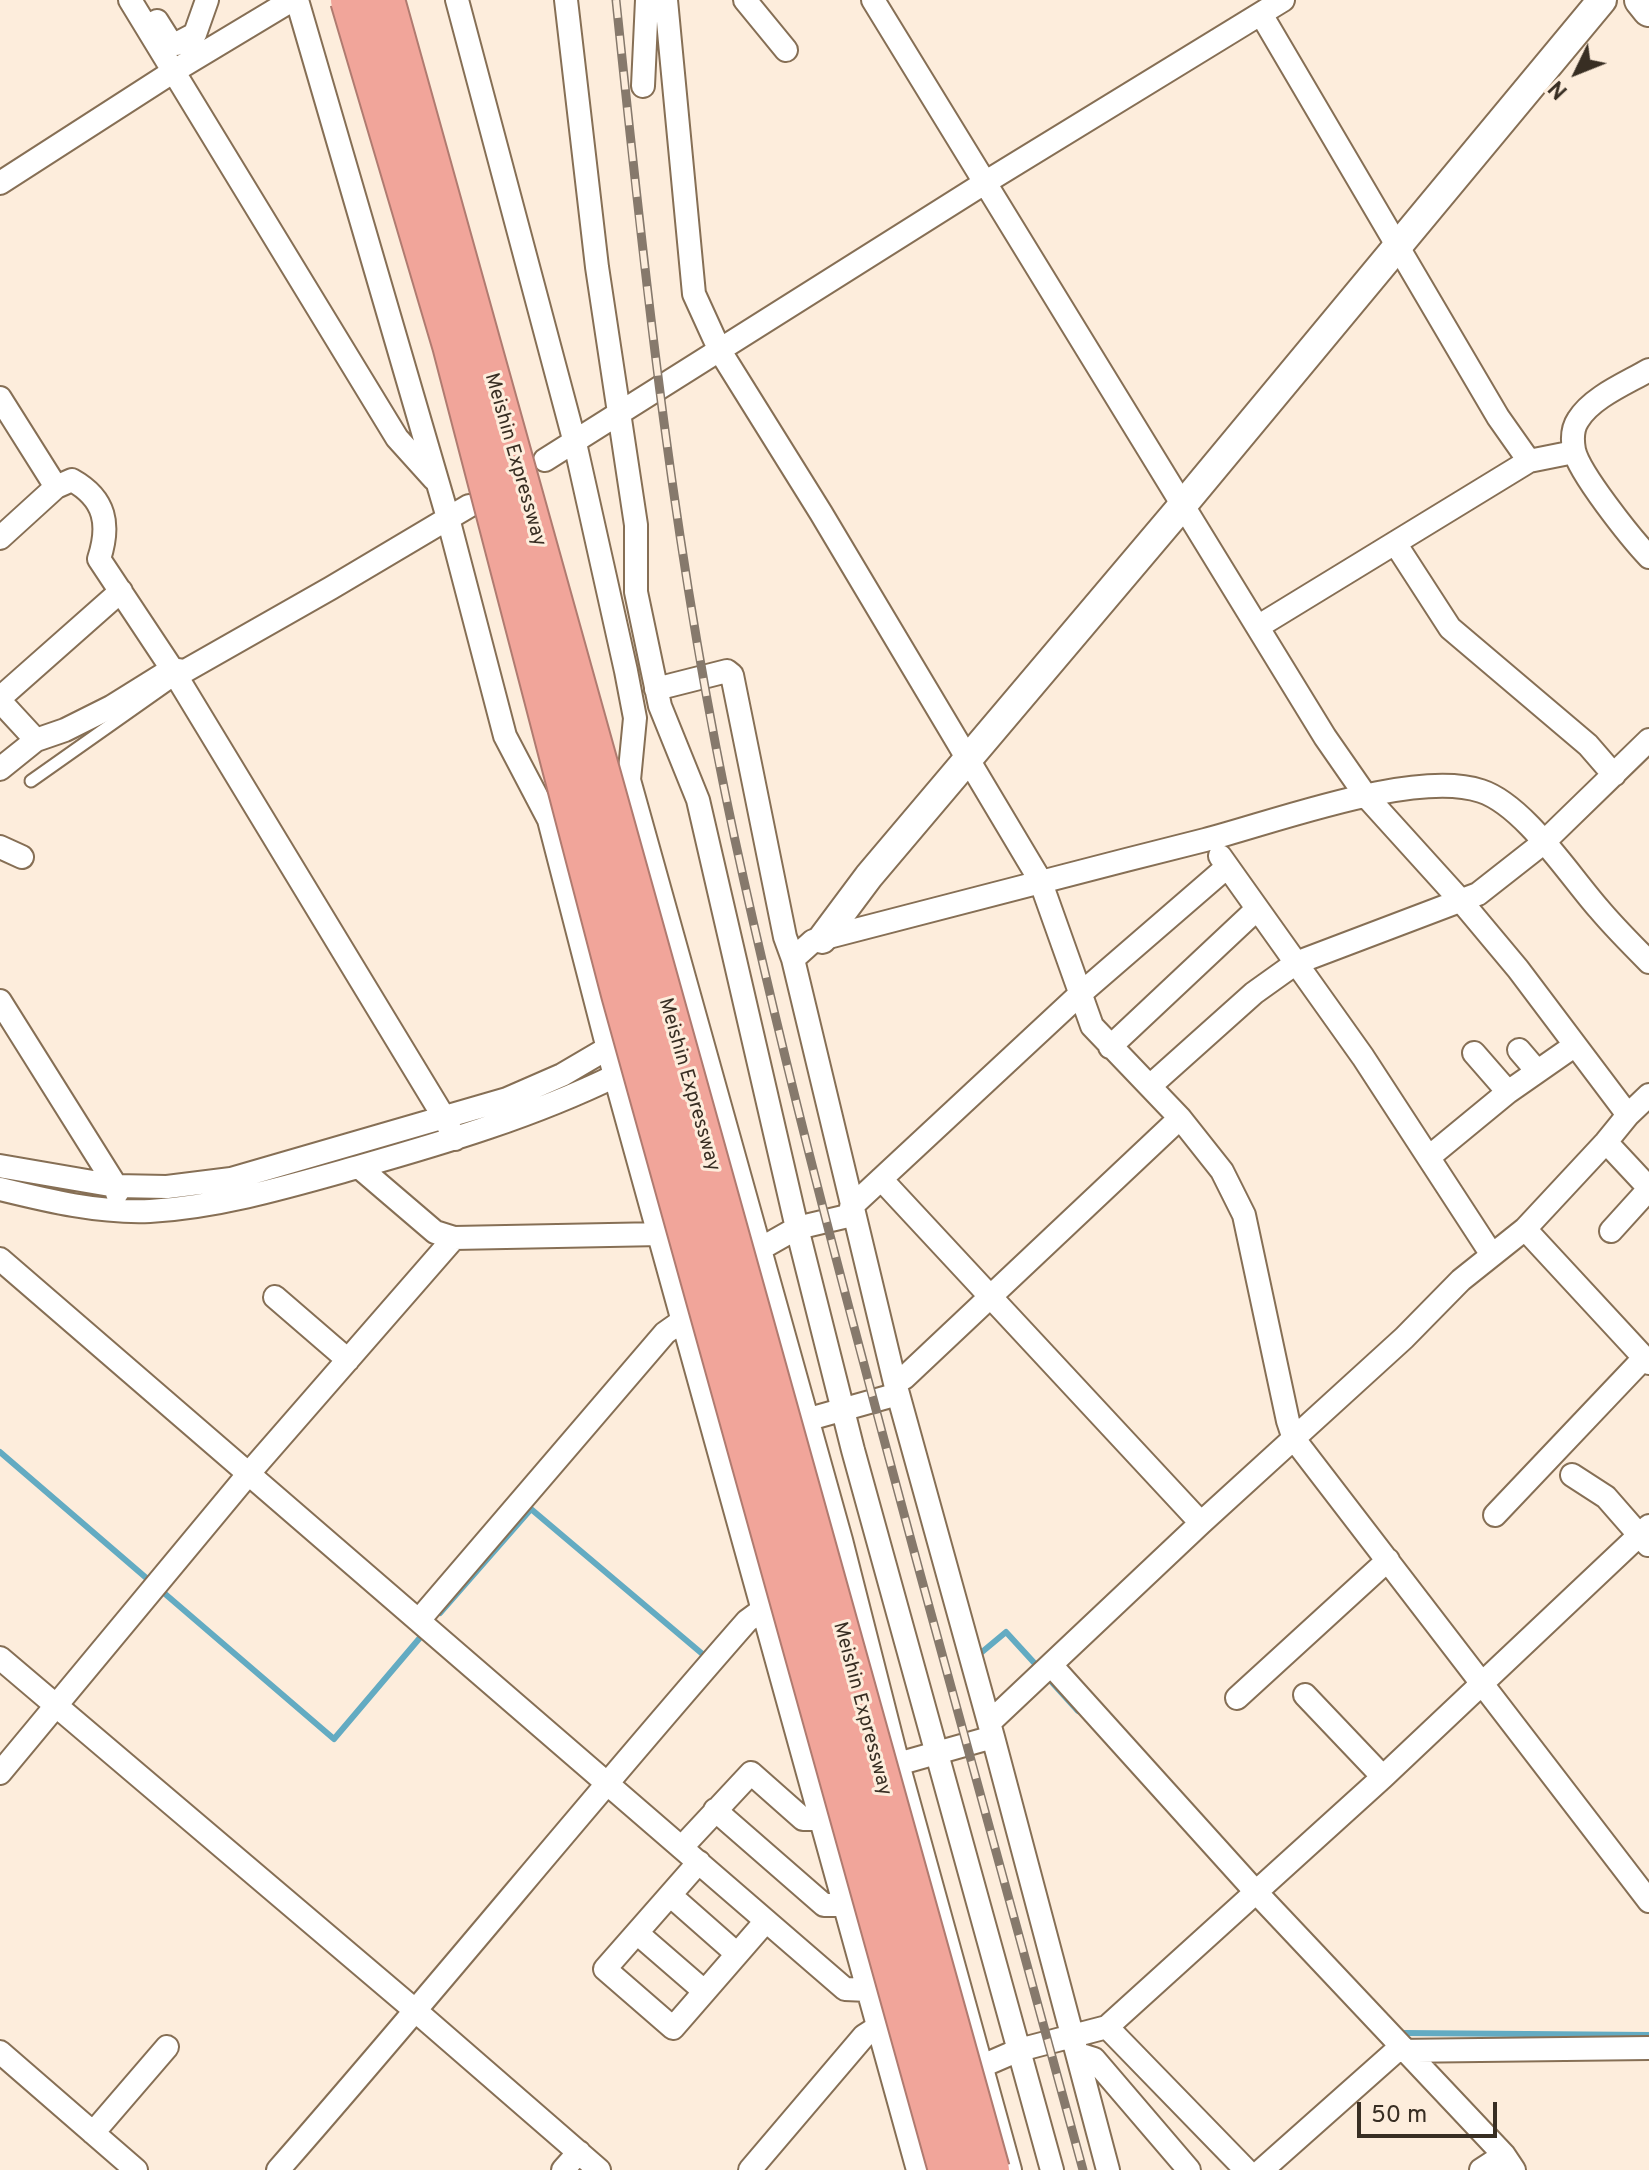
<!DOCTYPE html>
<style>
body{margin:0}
#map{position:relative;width:1649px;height:2170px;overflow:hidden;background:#fdeddc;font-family:Overpass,sans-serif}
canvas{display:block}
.north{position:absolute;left:1537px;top:32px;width:80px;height:80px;-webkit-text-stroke:6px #fdeddc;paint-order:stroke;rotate:227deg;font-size:22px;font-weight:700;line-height:32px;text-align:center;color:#382e23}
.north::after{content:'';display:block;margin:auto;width:28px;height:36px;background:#382e23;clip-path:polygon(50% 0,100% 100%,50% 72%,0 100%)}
.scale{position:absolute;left:1357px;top:2102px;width:140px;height:36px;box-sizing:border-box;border:4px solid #382e23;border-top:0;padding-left:10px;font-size:24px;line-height:28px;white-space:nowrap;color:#382e23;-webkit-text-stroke:6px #fdeddc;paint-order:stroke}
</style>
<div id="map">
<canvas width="1649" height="2170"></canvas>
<div class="north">N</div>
<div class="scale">50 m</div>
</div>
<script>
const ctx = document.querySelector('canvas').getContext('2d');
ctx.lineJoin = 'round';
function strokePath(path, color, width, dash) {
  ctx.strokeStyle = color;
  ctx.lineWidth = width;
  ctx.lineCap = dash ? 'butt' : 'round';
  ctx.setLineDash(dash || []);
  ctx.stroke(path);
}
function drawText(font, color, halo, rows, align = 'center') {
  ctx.font = font + ' Overpass,sans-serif';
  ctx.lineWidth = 6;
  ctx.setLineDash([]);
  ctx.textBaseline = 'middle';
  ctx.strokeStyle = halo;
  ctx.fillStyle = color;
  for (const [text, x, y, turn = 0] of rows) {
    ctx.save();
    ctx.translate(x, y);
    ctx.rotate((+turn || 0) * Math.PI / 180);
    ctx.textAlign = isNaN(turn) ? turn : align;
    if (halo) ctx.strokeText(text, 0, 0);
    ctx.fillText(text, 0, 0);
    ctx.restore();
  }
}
const stream = new Path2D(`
 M0,1452L151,1582
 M164,1593L334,1739L424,1633
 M440,1613L531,1509L706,1657
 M982,1652L1006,1632L1038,1667
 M1048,1678L1078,1711
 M1403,2033L1649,2035`);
const service = new Path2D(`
 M31,781L177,678`);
const minor = new Path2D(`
 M130,0L397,438L434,479
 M297,0L448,518L505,736L549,820L615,1076L918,2170
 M457,0L575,443L626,671L635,718L629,780L841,1540L898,1764L1010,2170
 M566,0L597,267L636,525V592L660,706L698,800L797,1228L853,1450L1052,2170
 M666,0L694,294L720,351L821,513L1040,880L1092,1026L1180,1118L1222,1171L1244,1215L1288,1421L1294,1439L1649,1901
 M745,0L786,50
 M873,0L1325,737L1366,796L1462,902L1518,969L1628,1115
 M1261,14L1498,417L1529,461
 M157,21L169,40L176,44L195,34L207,0
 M643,86L647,0
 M0,183L174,71L292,0
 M1649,370C1627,383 1592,397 1578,420C1572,429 1572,439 1574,450C1579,473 1631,538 1649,557
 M0,398L56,487L72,480C106,499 110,525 99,559L172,669L445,1119L455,1139
 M545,460L986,182L1283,0
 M0,538L56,487
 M1395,543L1450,628L1588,745L1614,775
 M1259,626L1529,461L1574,452
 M656,689L727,671L732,675L785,937L793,959
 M0,698L121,591
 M0,701L36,740
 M0,769L36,740L65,730L111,707L172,669L185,671L331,588L469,506
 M0,847L22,857
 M1220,856L1363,1057L1492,1255
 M0,1001L116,1186L117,1193
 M1110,1047L1257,909
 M1519,1050L1537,1071
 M1474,1053L1508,1092
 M1150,1086L1254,993L1296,963L1478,894L1543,843L1649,740
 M1606,1142L1649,1188
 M1429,1157L1508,1092L1574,1046
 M0,1166L116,1186L167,1187L231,1179L507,1099L562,1075L608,1048
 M359,1167L435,1232L454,1238L661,1234
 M881,1179L1201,1523
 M0,1189C49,1201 99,1213 150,1211C220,1207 290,1186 358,1167C446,1142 533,1116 615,1076
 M851,1207L1079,995L1227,867
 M1525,1229L1649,1363
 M1611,1231L1649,1189
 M760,1249L797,1228L852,1215
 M0,1259L845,1989L868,1990
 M275,1297L348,1360
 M895,1383L904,1378L1180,1118
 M795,1423L898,1394
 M1572,1475L1606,1497L1648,1545
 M1495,1515L1644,1358
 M419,1620L665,1333L682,1321
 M0,1658L417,2012L599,2170
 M1051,1665L1255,1891L1504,2155L1514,2170
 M1305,1695L1383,1777
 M1237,1698L1388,1560
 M989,1723L1201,1523L1404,1338L1461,1280L1525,1229L1606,1142L1628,1115L1649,1095
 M887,1767L993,1737
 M0,1773L250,1472L454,1238
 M715,1810L824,1905H844
 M682,1847L751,1773L803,1819H820
 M699,1862L605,1969L673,2028L766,1921
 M670,1895L737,1954
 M637,1933L704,1991
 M1107,2027L1246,2170
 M0,2052L136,2170
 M1078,2054L1094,2059L1189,2170
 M982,2066L1019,2050L1107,2027L1383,1777L1649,1526
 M93,2133L167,2047
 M278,2170C437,1989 588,1802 747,1621L762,1610
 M563,2170L579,2152
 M750,2170L864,2036L878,2027
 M1108,2170L993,1737L895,1383L793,959L813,941C943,907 1074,873 1205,840C1275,822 1415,769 1481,791C1524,805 1569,875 1599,909C1615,928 1632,945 1649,962
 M1262,2170L1396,2051L1649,2048
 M1481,2170L1504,2155`);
const tertiary = new Path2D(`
 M822,939L869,876L1182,506L1602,0`);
const secondary = new Path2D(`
 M1641,0L1649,10`);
const rail = new Path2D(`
 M616,0C645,281 675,563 735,840C788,1084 853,1325 918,1566C973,1767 1028,1969 1083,2170`);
const motorwayBridge = new Path2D(`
 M351,0L453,345L622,994L949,2170
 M384,0L989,2170`);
const streetNames = [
 ["Meishin Expressway",514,460,74],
 ["Meishin Expressway",688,1085,74],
 ["Meishin Expressway",861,1709,75]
];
strokePath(stream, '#63abc2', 6);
strokePath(service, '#866f55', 15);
strokePath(minor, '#866f55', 26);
strokePath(tertiary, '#866f55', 32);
strokePath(secondary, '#866f55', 36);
strokePath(service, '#fff', 11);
strokePath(minor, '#fff', 22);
strokePath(tertiary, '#fff', 28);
strokePath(secondary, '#fff', 32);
strokePath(rail, '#86796c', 9);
strokePath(rail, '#fdeddc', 6, [18]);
strokePath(motorwayBridge, '#b07b70', 44, []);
strokePath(motorwayBridge, '#f1a59a', 40);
drawText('20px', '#382e23', '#fdeddc', streetNames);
</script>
